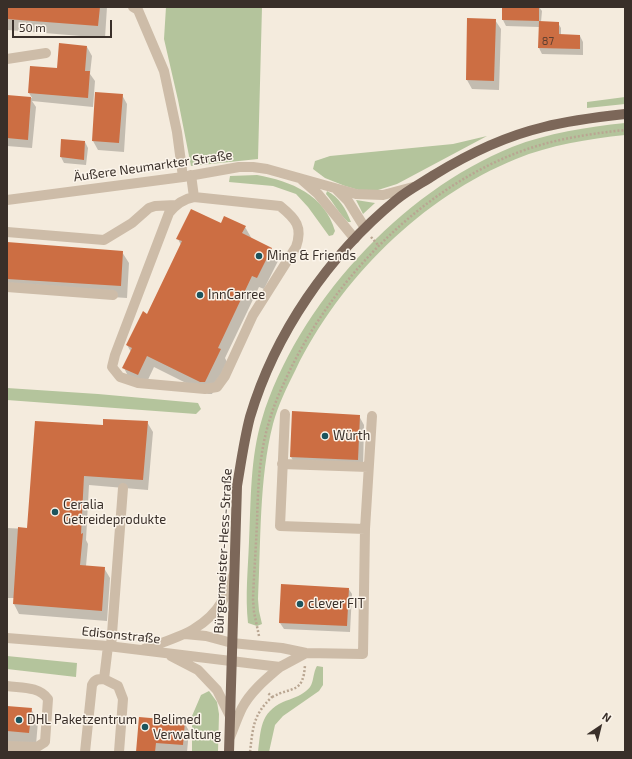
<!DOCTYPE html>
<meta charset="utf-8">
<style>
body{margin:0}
#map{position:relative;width:632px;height:759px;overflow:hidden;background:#f4ebdd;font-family:"Exo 2",sans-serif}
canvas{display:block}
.frame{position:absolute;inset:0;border:8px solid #392f29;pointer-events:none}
.north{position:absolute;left:580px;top:707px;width:40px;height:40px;-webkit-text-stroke:3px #fbf4ea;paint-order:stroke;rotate:35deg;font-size:11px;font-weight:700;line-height:16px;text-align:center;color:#392f29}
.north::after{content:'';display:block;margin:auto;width:14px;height:18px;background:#392f29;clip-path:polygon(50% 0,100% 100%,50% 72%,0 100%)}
.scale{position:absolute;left:12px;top:20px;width:100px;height:18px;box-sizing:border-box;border:2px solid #392f29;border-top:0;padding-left:5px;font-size:12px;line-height:14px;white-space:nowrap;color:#392f29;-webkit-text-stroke:3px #fbf4ea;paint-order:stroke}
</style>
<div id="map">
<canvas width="632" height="759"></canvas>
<div class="frame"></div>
<div class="north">N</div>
<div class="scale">50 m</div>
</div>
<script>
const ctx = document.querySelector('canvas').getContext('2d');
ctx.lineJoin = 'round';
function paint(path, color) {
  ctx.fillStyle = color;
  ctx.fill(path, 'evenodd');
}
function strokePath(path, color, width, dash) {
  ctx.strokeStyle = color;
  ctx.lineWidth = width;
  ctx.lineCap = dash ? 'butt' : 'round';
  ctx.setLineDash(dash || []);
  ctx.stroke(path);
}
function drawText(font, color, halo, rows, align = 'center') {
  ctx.font = font + ' "Exo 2",sans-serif';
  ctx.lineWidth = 3;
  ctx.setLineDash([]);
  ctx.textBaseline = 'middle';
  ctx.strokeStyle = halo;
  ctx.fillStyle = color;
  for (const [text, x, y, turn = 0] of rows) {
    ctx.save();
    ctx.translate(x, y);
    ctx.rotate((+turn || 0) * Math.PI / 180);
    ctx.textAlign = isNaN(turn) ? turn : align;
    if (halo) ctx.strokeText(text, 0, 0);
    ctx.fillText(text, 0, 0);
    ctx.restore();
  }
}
const green = new Path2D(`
 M166,7H262L258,159L191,166L178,100L164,39Z
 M625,97V104L587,108V102Z
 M625,123V135C588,139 550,145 516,159C422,197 340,279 296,369C287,387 278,405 273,424C259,478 261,543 258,599L259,611L262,624L257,626L248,623C245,596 248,569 249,542C251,501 250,458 262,419C297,305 401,192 512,147C548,133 587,127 625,123Z
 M487,136L397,184L378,190L362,191L345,186L325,178L313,169L315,161L330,156L453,144Z
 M257,175C291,181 325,195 335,231L333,235L329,236L308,207L296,194L273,186L229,182L230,176Z
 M327,191C339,197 346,209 351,222H348C339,214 334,203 326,194Z
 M356,200L375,203L363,214Z
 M7,388L98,394L198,403L201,409L196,414L7,400Z
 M7,656L77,663L76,677L7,669Z
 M317,666L323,667V685L319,691L283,716L275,725L269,752H258C261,729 260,713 283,702C291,699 300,696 306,691C315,685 312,674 317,666Z
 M209,691L217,702L219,714L218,752H192V716L201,695Z`);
const shadow = new Path2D(`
 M7,7H107L105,38L8,30Z
 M503,7H539L542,11L541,22L558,23L561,28V35L580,36L583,42V55L542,54L539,48V27L506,26L503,20Z
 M495,20L501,29L499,90L472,89L467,80Z
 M87,47L92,56L90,74L95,81L93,107L32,101L36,107L32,148L7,146V96L32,98L29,93Z
 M122,95L127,104L124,152L98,150L93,141Z
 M62,140L85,142L88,148L86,165L64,163L61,157Z
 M221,224L245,227L252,239L271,249L278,261L264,289L259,287L225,358L227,362L212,394H208L154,367L145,386L130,380L124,368L131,352L127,345L148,315L181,245L178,239Z
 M7,243L122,252L129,263L127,298L7,290Z
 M359,416L364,425L363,468L296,466L291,457Z
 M147,422L153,432L148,490L89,485L86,540L88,544L86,566L104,568L110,578L107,621L19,614L14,604V598H7V528L28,529L104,426Z
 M348,588L352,594L350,632L284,629L280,623Z
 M7,707L31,709L38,721L36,745L7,742Z
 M184,722L189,731L187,752H137Z`);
const building = new Path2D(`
 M7,7H100L98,26L7,19Z
 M502,7H539V21L502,20Z
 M467,18L496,19L494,81L466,80Z
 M539,21L559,22V34L580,35V49L538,48Z
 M59,43L87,46L85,71H90L88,98L28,93L30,66L57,68Z
 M95,92L123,94L119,143L92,141Z
 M7,95L31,97L28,140L7,138Z
 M61,139L85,141L84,160L60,157Z
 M191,209L221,223L224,216L246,226L242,233L272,248L257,278L252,276L218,348L221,349L205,382H200L147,356L138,375L122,368L132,348L126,345L143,311L147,314L182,241L176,239Z
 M7,242L123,251L121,286L7,279Z
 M292,411L360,415L358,460L290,457Z
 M103,419L148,421L143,480L84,476L81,534L83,533L80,565L105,567L102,611L13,604L18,527L27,528L35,421L103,425Z
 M281,584L349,588L347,626L279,623Z
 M7,706L32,708L29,733L7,731Z
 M139,717L185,721L183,745L156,743L155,752H136Z`);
const path = new Path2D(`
 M371,237L379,246
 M259,636L254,612L253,599C254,573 256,547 257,522C258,489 259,454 269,422C274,404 282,387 290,370C335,278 418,192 514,154C549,140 587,134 625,130
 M272,697C293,686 303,694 305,665
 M250,752C253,727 253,715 272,697L268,693`);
const minor = new Path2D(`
 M133,7L138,10L164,71L177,132L183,177
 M7,59L46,53
 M191,175L194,197C183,199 176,204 169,213L115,355L112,367L120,377L138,383L205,389L217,387L225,376L253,315L296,247C303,227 296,219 280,206L194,197
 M302,180L318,194L355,239
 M337,190L348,201L365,228
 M7,200L183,177L239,167H253L267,169L356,194L383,195L413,187
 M7,232L104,240L132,223L149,208L155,206L176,205
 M7,287L113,295
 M285,414L280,526L365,529
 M282,464L368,467
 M185,634L206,636L232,643L282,648L306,653L363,654L365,529L372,416
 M7,638L108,646L280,667L306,653
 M111,647L123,488
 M144,649C175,638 205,631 223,600C227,592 230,583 234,574
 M171,656L198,670L217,690L230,716
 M104,679L118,686L123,699L119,752
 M7,686C21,688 39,686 48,699L45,742L37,747L7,746
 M230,737C234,728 237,718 242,708C251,691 266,679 280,667
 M85,752L92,685C95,679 98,679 104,679L108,646`);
const major = new Path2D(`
 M229,752L237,486C241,463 244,440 250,417C275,333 329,255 396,200C408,190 422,183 434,175C468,154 506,136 544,127C571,120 598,117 625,114`);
const markers = [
 [259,256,4,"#1c545d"],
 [200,295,4,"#1c545d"],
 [325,436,4,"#1c545d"],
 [55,512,4,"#1c545d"],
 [300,604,4,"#1c545d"],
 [19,720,4,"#1c545d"],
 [145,727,4,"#1c545d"]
];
const numberNames = [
 ["87",548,41]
];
const streetNames = [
 ["Äußere Neumarkter Straße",153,166,-8],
 ["Bürgermeister-Hess-Straße",223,551,-87],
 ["Edisonstraße",121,635,6]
];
const poiNames = [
 ["Ming & Friends",267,256],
 ["InnCarree",208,295],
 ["Würth",333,436],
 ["Ceralia",63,505],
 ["Getreideprodukte",63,520],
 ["clever FIT",308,604],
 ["DHL Paketzentrum",27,720],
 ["Belimed",153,720],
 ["Verwaltung",153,735]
];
paint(green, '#b4c49c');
paint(shadow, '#0003');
paint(building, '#cc6e43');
strokePath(path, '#b9a692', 2.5, [2, 2]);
strokePath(minor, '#cdbca8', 10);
strokePath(major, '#7c6759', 10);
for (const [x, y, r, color] of markers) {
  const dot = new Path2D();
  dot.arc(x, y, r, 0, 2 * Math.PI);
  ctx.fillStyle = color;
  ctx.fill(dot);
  strokePath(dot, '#fbf4ea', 1.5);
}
drawText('11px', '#5e3f30', null, numberNames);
drawText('13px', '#392f29', '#fbf4ea', streetNames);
drawText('13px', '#392f29', '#fbf4ea', poiNames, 'left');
</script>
